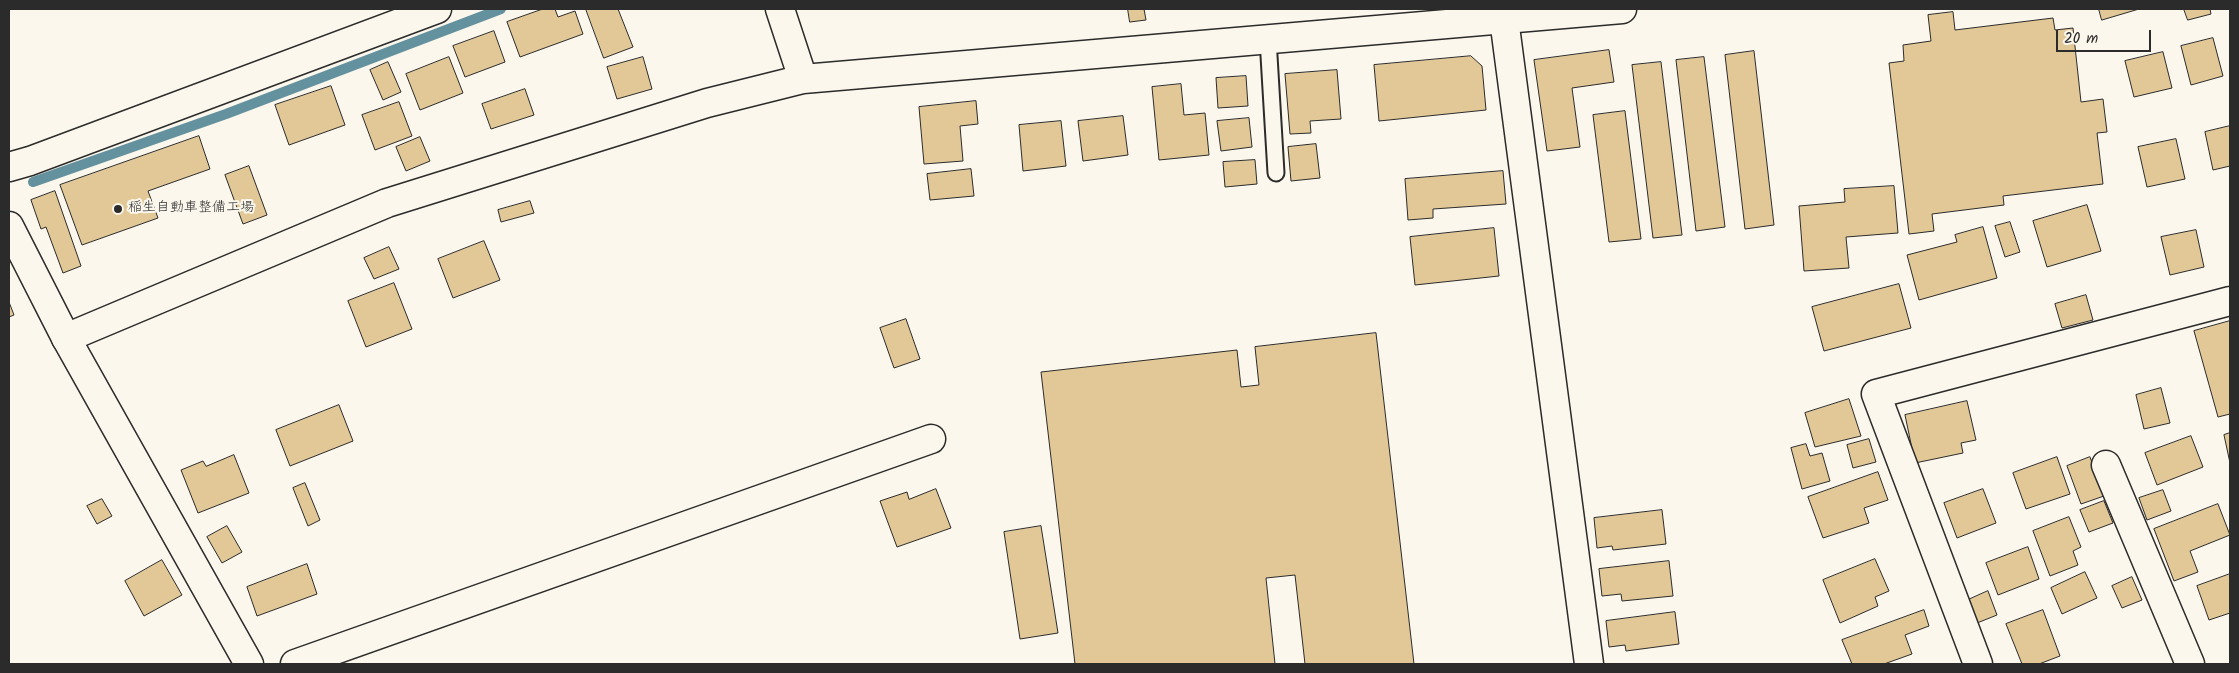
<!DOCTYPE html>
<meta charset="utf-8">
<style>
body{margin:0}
#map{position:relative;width:2239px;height:673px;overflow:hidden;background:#fbf7ec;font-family:Kalam,sans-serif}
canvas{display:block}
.frame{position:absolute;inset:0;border:10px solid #2b2b2b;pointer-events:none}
.scale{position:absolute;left:2056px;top:30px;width:95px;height:22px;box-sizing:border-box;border:2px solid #2b2b2b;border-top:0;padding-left:6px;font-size:15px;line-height:18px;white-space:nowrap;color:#2b2b2b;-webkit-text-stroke:4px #fbf7ec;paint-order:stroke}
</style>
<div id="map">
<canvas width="2239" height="673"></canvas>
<div class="frame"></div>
<div class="scale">20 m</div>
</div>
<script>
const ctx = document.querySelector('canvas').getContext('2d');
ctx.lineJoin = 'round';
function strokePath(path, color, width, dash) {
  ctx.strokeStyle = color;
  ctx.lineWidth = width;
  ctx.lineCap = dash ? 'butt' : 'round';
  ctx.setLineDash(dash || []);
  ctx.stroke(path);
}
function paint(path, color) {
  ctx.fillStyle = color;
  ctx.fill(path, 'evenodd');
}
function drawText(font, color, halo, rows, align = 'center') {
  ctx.font = font + ' Kalam,"Klee One",sans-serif';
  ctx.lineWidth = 4;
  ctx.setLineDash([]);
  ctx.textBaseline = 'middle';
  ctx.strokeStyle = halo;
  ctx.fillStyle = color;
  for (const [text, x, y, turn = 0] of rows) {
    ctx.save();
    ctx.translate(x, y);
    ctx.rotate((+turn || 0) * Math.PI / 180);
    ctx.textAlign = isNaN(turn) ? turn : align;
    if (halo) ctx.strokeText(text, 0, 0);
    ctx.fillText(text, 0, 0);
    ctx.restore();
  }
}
const stream = new Path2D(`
 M33,182L226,114L501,9`);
const building = new Path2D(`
 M543,9H555L558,17L575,11L583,34L520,57L507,22Z
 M586,9H618L633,47L604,58Z
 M1128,9H1144L1146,20L1130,22Z
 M2099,9H2139L2102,20Z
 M2184,9H2210L2211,14L2188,20Z
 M1953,12L1955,30L2053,18L2055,30L2073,28L2081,102L2103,99L2107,132L2097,133L2103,184L2003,196L2004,205L1932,214L1934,231L1909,234L1889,63L1904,61L1903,45L1931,41L1928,15Z
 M494,31L505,62L465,77L453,46Z
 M2213,38L2223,76L2191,85L2181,46Z
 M1609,50L1614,82L1572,88L1580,147L1547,151L1534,60Z
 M1754,51L1774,225L1745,229L1725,55Z
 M2163,52L2172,88L2134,97L2125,61Z
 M1471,56L1482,66L1486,110L1379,121L1374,65Z
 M449,57L463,93L420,110L406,74Z
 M643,57L652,89L617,99L607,67Z
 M1704,57L1725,227L1696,231L1676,60Z
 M388,62L401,92L383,100L370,70Z
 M1661,62L1682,235L1653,238L1632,65Z
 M1337,70L1341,119L1310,121L1311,133L1290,134L1285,74Z
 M1246,76L1248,106L1218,108L1216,78Z
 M1181,84L1184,115L1205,113L1209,155L1159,160L1152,87Z
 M331,86L345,125L289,145L275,105Z
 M525,89L534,115L491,129L482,104Z
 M976,101L978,124L960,126L963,161L924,164L919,107Z
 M399,102L412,136L375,150L362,115Z
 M1625,111L1641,239L1609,242L1593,115Z
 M1123,116L1128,155L1083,161L1078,121Z
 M1249,118L1252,147L1221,151L1217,121Z
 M1061,121L1066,166L1023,171L1019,125Z
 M2230,126V166L2213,170L2205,132Z
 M199,136L210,169L148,191L158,218L82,245L60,185Z
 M420,137L430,161L406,171L396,147Z
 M2176,139L2185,179L2147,187L2138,147Z
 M1316,144L1320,178L1291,181L1288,147Z
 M1255,160L1257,184L1225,187L1223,162Z
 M249,166L267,215L243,224L225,175Z
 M971,169L974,196L930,200L927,174Z
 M1503,171L1506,204L1433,209V218L1408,220L1405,179Z
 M1894,186L1898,233L1846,237L1849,268L1804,271L1799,206L1845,202L1844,189Z
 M55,191L81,266L63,273L46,227L41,229L31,200Z
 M530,201L534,213L501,222L498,210Z
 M2087,205L2101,251L2047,267L2033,221Z
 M2010,222L2020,252L2005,257L1995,226Z
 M1983,227L1997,278L1919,300L1907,255L1957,242L1955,235Z
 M1494,228L1499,276L1415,285L1410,237Z
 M2196,230L2204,267L2170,275L2161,237Z
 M484,241L500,280L453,298L438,259Z
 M389,247L399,269L374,279L364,258Z
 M394,283L412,329L366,347L348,301Z
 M1899,284L1911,328L1824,351L1812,307Z
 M2086,295L2093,320L2062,328L2055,304Z
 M9,302L14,315L9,317Z
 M906,319L920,359L894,368L880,328Z
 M2230,321V414L2218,417L2194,331Z
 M1376,333L1414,664H1305L1295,575L1266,578L1275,664H1075L1041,372L1237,350L1241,387L1259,385L1255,347Z
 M2161,388L2170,423L2144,429L2136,395Z
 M1849,399L1861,436L1815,447L1805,413Z
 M1967,401L1976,440L1961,443L1963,453L1915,463L1905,415Z
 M339,405L353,441L290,466L276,430Z
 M2230,433V463L2224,435Z
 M2191,436L2203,467L2157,485L2145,453Z
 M1869,439L1876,462L1853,468L1847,445Z
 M1806,444L1810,456L1822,453L1830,481L1802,489L1791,448Z
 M234,455L249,493L198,513L181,470L203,461L206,466Z
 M2057,457L2070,494L2026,509L2013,473Z
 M2090,457L2104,496L2081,504L2067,466Z
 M1878,472L1888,500L1864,508L1869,523L1823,538L1808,497Z
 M305,483L320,520L308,526L293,488Z
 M936,489L951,528L897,547L880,501L907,492L909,499Z
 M1983,489L1996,523L1957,538L1944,503Z
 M2163,490L2171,511L2147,520L2139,498Z
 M102,499L112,516L97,524L87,506Z
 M2104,501L2113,523L2089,532L2080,510Z
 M2218,504L2230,535L2190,551L2198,572L2174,581L2154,529Z
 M1662,510L1666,544L1613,550L1612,546L1597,548L1594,518Z
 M2069,517L2081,547L2073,551L2078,565L2050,576L2033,531Z
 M227,526L242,552L222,563L207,537Z
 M1041,526L1058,633L1020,639L1004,532Z
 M2028,547L2039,579L1998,595L1986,563Z
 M1875,559L1889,591L1875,597L1878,606L1840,623L1823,580Z
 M162,560L182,595L144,616L125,581Z
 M1669,561L1673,596L1622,601L1621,594L1602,596L1599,569Z
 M307,564L317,594L257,616L247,587Z
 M2085,572L2097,598L2062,614L2051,588Z
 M2230,574V613L2209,620L2197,586Z
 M2132,577L2142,600L2122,608L2112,586Z
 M1988,591L1997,615L1977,623L1968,600Z
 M1924,610L1929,626L1905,635L1912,654L1884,664H1852L1842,640Z
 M2043,610L2060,656L2039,664H2022L2006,624Z
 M1675,612L1679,644L1626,651L1625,645L1609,647L1606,621Z`);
const lane = new Path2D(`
 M1268,39L1276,173`);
const street = new Path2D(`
 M780,9L803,79
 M9,167L30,161L437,9
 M66,338L387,203L707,103L803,79L1622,9
 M2106,465L2190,664
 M295,664L931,439
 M1978,664L1876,394L2230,301`);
const secondary = new Path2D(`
 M1504,19L1589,664
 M9,226L66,338L249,664`);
const markers = [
 [118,209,5,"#2b2b2b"]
];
const poiNames = [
 ["稲生自動車整備工場",128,209]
];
strokePath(stream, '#64919e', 10);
paint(building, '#e2c897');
strokePath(building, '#2b2b2b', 1);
strokePath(lane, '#2b2b2b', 19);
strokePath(street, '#2b2b2b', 31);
strokePath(secondary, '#2b2b2b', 31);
strokePath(lane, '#fbf7ec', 15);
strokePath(street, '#fbf7ec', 28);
strokePath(secondary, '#fbf7ec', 28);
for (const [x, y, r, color] of markers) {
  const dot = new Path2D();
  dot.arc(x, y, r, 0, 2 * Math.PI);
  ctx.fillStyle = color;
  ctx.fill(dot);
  strokePath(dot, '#fbf7ec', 2);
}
drawText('14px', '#2b2b2b', '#fbf7ec', poiNames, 'left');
</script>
